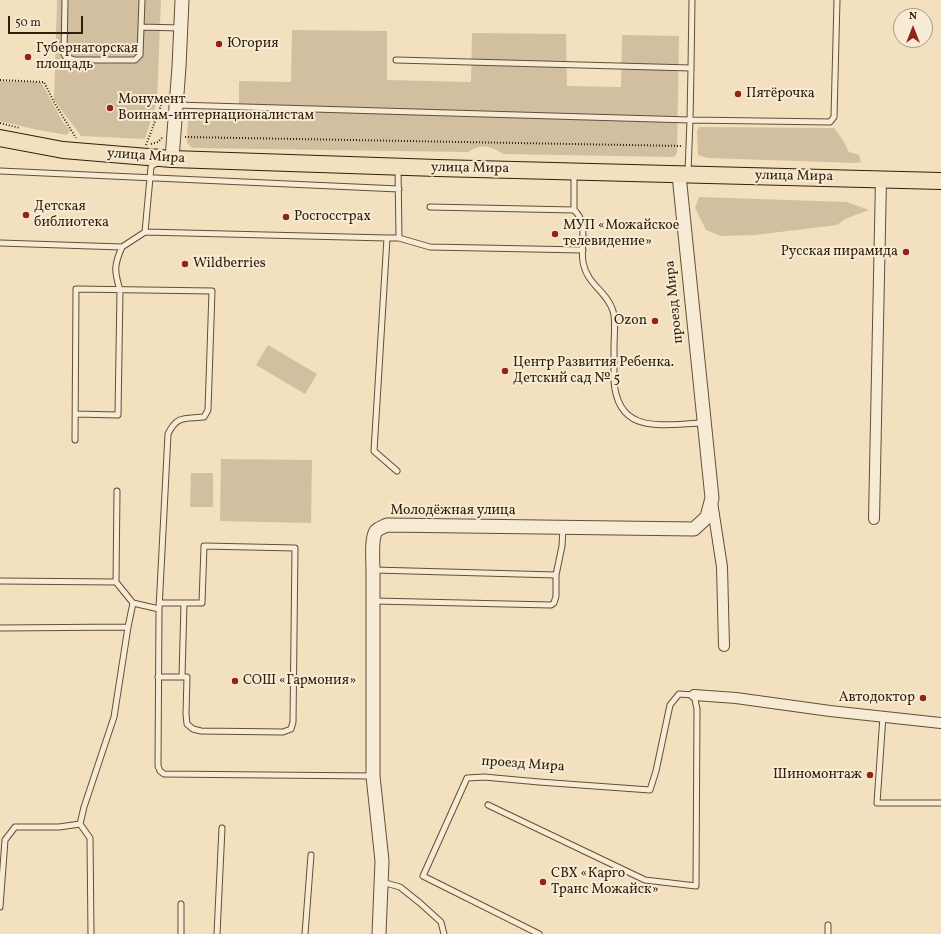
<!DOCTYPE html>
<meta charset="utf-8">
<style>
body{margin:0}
#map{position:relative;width:941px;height:934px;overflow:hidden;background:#f3e0be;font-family:Vollkorn,serif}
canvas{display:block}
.north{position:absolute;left:893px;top:8px;width:40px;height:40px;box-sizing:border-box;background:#f7ebd5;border:1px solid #a89984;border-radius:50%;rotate:0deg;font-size:11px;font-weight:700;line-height:16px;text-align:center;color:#311f0b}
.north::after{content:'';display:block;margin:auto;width:14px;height:18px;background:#8f2418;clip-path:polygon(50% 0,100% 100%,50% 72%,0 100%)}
.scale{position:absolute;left:8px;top:16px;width:75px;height:18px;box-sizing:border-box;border:2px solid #311f0b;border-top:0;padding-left:5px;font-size:12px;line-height:14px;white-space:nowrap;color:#311f0b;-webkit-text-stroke:3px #f7ebd5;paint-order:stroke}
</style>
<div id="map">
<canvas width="941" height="934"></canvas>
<div class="north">N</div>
<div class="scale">50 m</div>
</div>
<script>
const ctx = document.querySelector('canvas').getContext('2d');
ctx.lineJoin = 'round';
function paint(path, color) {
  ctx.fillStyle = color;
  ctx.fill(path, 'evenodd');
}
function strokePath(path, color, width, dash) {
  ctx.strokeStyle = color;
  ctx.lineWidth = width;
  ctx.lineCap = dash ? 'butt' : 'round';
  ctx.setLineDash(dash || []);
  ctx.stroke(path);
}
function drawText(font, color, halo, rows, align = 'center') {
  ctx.font = font + ' Vollkorn,serif';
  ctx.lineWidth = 4;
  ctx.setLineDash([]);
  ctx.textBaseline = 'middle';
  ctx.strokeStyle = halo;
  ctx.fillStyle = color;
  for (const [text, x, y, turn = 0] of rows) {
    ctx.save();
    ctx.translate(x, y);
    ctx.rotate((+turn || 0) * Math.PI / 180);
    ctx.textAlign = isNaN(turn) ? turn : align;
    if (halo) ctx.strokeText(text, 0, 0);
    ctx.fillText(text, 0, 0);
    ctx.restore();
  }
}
const green = new Path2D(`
 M57,0H161L157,101L145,139L81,136L54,100Z
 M292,30L387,31V80L471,82L472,33L566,34L567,86L621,87L622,35L679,36L677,153L674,157L504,154C489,146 483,143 468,152L192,148L187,143L188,112L190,110L239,112V81L291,82Z
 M0,81L41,82L63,122L70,131L67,135L38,130L0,121Z
 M699,127L834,128L843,140L849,152L859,155L861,162L855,163L708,158L698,155L697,132Z
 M699,197L847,202L869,210L845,219L837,225L755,235L721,236L706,230L695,208Z
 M268,345L317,374L305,394L256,365Z
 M221,459L312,460L311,523L220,521Z
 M191,473H213V507H190Z`);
const path = new Path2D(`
 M0,80L44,82L54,102L76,138
 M0,123L20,128
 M185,137L683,146
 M151,144L158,142L163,137
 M146,145L165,95`);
const service = new Path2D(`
 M65,0L64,54L66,57L75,60H135L140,55L142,0
 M141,27L180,28
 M691,68L692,0
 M176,105L690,120L691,68L396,60
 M0,171L399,189
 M688,172L690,120L830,122L834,117L837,0
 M574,173V210
 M430,207L574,210C589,223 580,245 583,262C587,285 607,291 613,311C616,320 614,337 614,347C614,358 614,370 614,381C618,436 663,424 704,423
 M145,232L151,167L153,165L158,163
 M399,238L430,247L583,250
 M0,243L122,247L145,232L387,238
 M76,414L118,415L120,290C114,271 114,265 122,247
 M75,440L76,289L212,291L208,410L204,417C185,419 177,415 168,434L159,609L158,766L160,771L164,774L372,776
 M397,471L374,451L387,238H399L398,168
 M374,570L556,575
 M0,581L116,582L117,491
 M116,582L133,603L159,609
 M374,601L551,605L554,603L556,596V575L562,546L563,528
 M128,627L133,603
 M0,628L128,627L114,717L84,807L80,824L59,827H15L5,840L0,907
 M158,677H187L186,714L187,724L193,729L201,731L283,732L291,729L293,722L295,548L204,546L202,603H159
 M182,677L184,603
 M883,716L877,803H941
 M488,805L645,880L696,886L697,709L694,695L679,694L670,705L656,771L650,790L539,782L484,777L467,778L423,876L539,934
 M80,824L90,838L91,934
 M382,882L400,887L420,903L441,922L444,934
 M181,904V934
 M217,934L222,828
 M305,934L311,855
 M828,934V925`);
const minor = new Path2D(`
 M712,502L722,567L724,646
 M874,519L881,179
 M694,695L736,698L830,711L941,723`);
const tertiary = new Path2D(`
 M172,159L179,67L182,0
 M379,934L382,861L373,776V570C373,561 371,538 376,531C379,528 383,527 387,525L694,529L707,517L712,498L679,175`);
const primary = new Path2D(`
 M0,138L63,150L172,159L437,168L941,181`);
const markers = [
 [219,44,4,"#8f2418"],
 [28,57,4,"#8f2418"],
 [738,94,4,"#8f2418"],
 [110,108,4,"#8f2418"],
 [26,215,4,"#8f2418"],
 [286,217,4,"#8f2418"],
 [555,234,4,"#8f2418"],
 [906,252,4,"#8f2418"],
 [185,264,4,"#8f2418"],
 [655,321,4,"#8f2418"],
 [505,371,4,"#8f2418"],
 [235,681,4,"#8f2418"],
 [923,698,4,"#8f2418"],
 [870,775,4,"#8f2418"],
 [543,882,4,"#8f2418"]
];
const poiNames = [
 ["Югория",227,44],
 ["Губернаторская",36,49],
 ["площадь",36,65],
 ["Пятёрочка",746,94],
 ["Монумент",118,100],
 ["Воинам-интернационалистам",118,116],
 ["Детская",34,207],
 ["библиотека",34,223],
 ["Росгосстрах",294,217],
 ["МУП «Можайское",563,226],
 ["телевидение»",563,242],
 ["Русская пирамида",898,252,"right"],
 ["Wildberries",193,264],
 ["Ozon",647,321,"right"],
 ["Центр Развития Ребенка.",513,363],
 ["Детский сад № 5",513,379],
 ["СОШ «Гармония»",243,681],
 ["Автодоктор",915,698,"right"],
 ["Шиномонтаж",862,775,"right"],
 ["СВХ «Карго",551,874],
 ["Транс Можайск»",551,890]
];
const streetNames = [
 ["улица Мира",146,157,4],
 ["улица Мира",470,169,1],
 ["улица Мира",794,177,1],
 ["проезд Мира",675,302,-96],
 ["Молодёжная улица",453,511],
 ["проезд Мира",523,765,4]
];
paint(green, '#d2bfa0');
strokePath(service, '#624f38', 7);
strokePath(minor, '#624f38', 12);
strokePath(tertiary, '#624f38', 15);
strokePath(primary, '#311f0b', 18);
strokePath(path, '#311f0b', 2, [1, 2]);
strokePath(service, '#f7ebd5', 5);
strokePath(minor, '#f7ebd5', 10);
strokePath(tertiary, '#f7ebd5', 13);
strokePath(primary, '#f3e0be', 16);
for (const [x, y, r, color] of markers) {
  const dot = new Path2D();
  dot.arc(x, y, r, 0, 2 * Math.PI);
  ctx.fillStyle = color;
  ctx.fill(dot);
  strokePath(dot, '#f7ebd5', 1.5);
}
drawText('14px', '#311f0b', '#f7ebd5', poiNames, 'left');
drawText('14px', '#311f0b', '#f7ebd5', streetNames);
</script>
